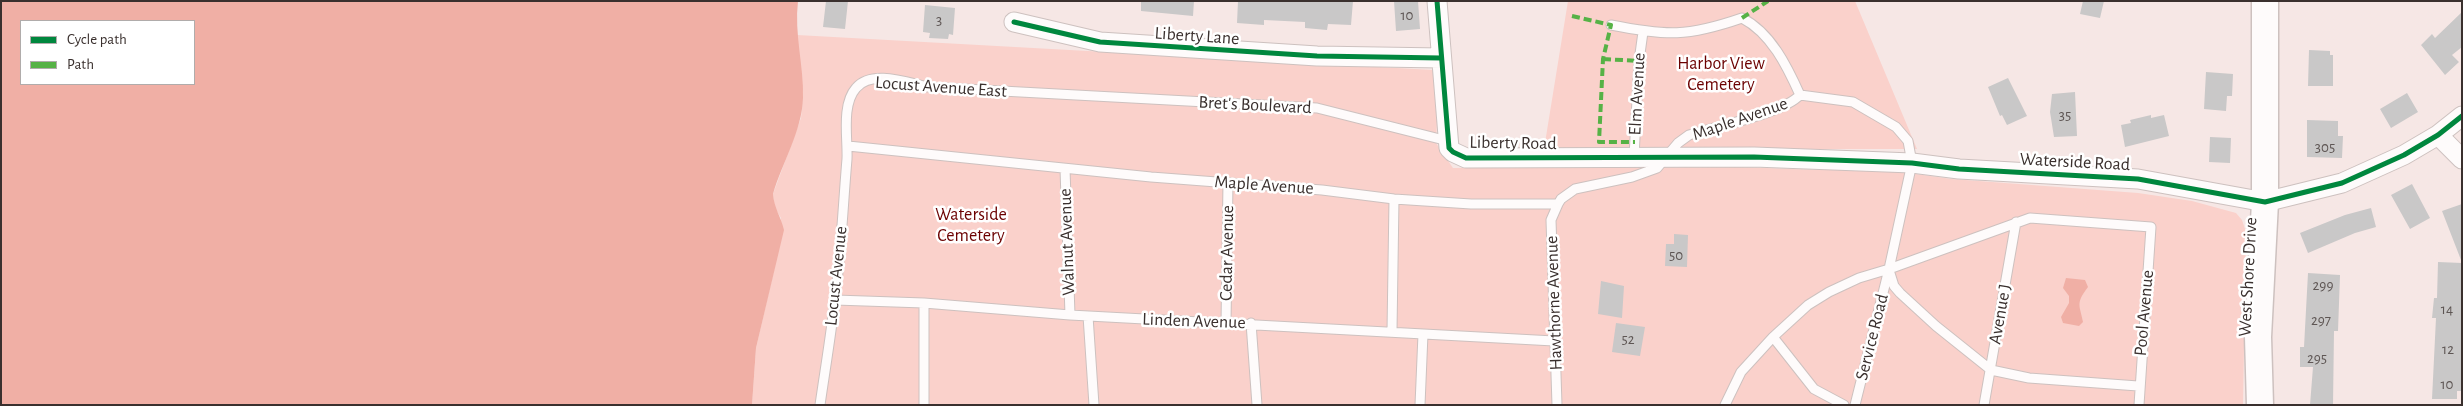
<!DOCTYPE html>
<style>
body{margin:0}
#map{position:relative;width:2463px;height:406px;overflow:hidden;background:#f6e7e5;font-family:"Alegreya Sans",sans-serif}
canvas{display:block}
.frame{position:absolute;inset:0;border:2px solid #3a302e;pointer-events:none}
.legend{position:absolute;left:20px;top:20px;width:175px;height:65px;box-sizing:border-box;background:#fff;border:1px solid #b0acab;margin:0;padding:6px 9px;list-style:none;font-size:15px;color:#3a302e}
.legend li{display:flex;align-items:center;gap:10px;height:25px}
.legend b{width:25px;border:1px solid #b0acab}
</style>
<div id="map">
<canvas width="2463" height="406"></canvas>
<div class="frame"></div>
<ul class="legend">
<li><b style="height:6px;background:#00873e"></b>Cycle path</li>
<li><b style="height:6px;background:#56b246"></b>Path</li>
</ul>
</div>
<script>
const ctx = document.querySelector('canvas').getContext('2d');
ctx.lineJoin = 'round';
function paint(path, color) {
  ctx.fillStyle = color;
  ctx.fill(path, 'evenodd');
}
function strokePath(path, color, width, dash) {
  ctx.strokeStyle = color;
  ctx.lineWidth = width;
  ctx.lineCap = dash ? 'butt' : 'round';
  ctx.setLineDash(dash || []);
  ctx.stroke(path);
}
function drawText(font, color, halo, rows, align = 'center') {
  ctx.font = font + ' "Alegreya Sans",sans-serif';
  ctx.lineWidth = 5;
  ctx.setLineDash([]);
  ctx.textBaseline = 'middle';
  ctx.strokeStyle = halo;
  ctx.fillStyle = color;
  for (const [text, x, y, turn = 0] of rows) {
    ctx.save();
    ctx.translate(x, y);
    ctx.rotate((+turn || 0) * Math.PI / 180);
    ctx.textAlign = isNaN(turn) ? turn : align;
    if (halo) ctx.strokeText(text, 0, 0);
    ctx.fillText(text, 0, 0);
    ctx.restore();
  }
}
const green = new Path2D(`
 M1568,1H1855L1917,149H1544Z
 M797,35L1433,70L1437,121L1436,143L1453,168L1738,167L1821,170L1858,166L1952,179L2138,193L2192,201L2236,213L2242,220L2246,232L2243,405H752L756,348L775,266L781,218L774,207L773,194L801,118L803,98Z`);
const water = new Path2D(`
 M1,1H798C794,34 804,66 803,98C802,131 782,163 773,194C774,208 781,217 784,230L756,348L752,405H1ZM21,21H194V84H21Z
 M2066,278L2085,280L2088,287C2075,304 2080,305 2083,322L2079,326L2063,323L2061,317L2069,303V296L2063,288Z`);
const building = new Path2D(`
 M826,1H848L845,29L823,27Z
 M1141,1H1194L1193,16L1141,11Z
 M1238,1H1353L1351,25L1328,24L1327,30L1305,28V22L1264,20V25L1237,23Z
 M1394,1H1418L1420,29L1396,31Z
 M2083,1H2104L2100,18L2080,14Z
 M925,5L955,8L953,35L949,34L948,39L929,38L930,33L923,32Z
 M2462,12V47L2452,55L2459,62L2445,75L2421,45L2432,34L2435,38Z
 M2309,50L2330,51V55H2333V86H2308Z
 M2206,72L2233,74L2232,96H2227L2226,111L2204,109Z
 M2008,78L2027,116L2007,125L2002,115L2000,116L1988,87Z
 M2075,92L2077,136L2054,137L2050,112L2052,94Z
 M2407,93L2418,112L2391,128L2380,109Z
 M2151,115V118L2164,115L2169,136L2125,147L2121,125L2131,123L2130,120Z
 M2307,120L2338,121V136H2343L2342,158L2307,157Z
 M2210,137L2231,138L2230,163L2209,162Z
 M2412,184L2430,218L2410,229L2391,195Z
 M2462,204V260H2461L2442,211Z
 M2371,208L2376,227L2355,233L2308,253L2300,233L2345,215Z
 M1674,234L1688,235L1687,267L1665,266L1666,244H1674Z
 M2438,262L2462,263V391H2457V399H2432L2436,318H2432L2434,298H2437Z
 M2308,273L2340,275L2338,331H2334L2333,405H2310L2313,367H2300V347H2304Z
 M1601,281L1624,286L1622,318L1598,314Z
 M1616,323L1645,327L1640,356L1612,352Z`);
const lane = new Path2D(`
 M1611,25C1667,36 1687,37 1742,18C1771,33 1787,66 1800,95
 M1800,95L1853,102L1896,127L1908,141L1912,163L1889,269L1855,405
 M848,146L1151,177L1322,190L1394,199L1471,204H1558L1561,199L1575,189L1632,177L1657,168L1678,143L1689,135C1716,126 1782,114 1800,95
 M1634,157L1639,61L1643,32
 M1065,169L1070,315
 M1889,270L1894,286L1900,293L1936,326L1991,370L2029,378L2138,386
 M835,300L924,303L1070,315L1554,341
 M1088,316L1094,405
 M1251,323L1257,405
 M1226,324L1228,182
 M1392,331L1394,199
 M1773,337L1814,389L1844,405
 M820,405C825,370 831,335 835,299C841,253 843,206 847,159C848,139 841,105 856,88C872,69 908,83 928,87L1317,108L1448,141
 M924,405V303
 M1420,405L1423,334
 M1557,405L1551,220L1558,204
 M1725,405L1741,372L1773,337L1808,305L1829,292L1859,278L1889,269L2030,218L2151,227L2139,405
 M1984,405L2016,222`);
const street = new Path2D(`
 M1437,1L1449,148L1453,152L1466,158L1754,157L1912,163L1959,169L2138,179L2265,202L2342,183L2404,155L2438,135L2462,116
 M1014,22L1100,42L1317,56L1441,58
 M2438,135L2462,159`);
const secondary = new Path2D(`
 M2260,405L2258,337L2265,202V1`);
const quiet = new Path2D(`
 M1572,16L1611,25L1603,59L1599,142H1635
 M1742,18L1768,1
 M1603,59L1639,61`);
const cycleway = new Path2D(`
 M1437,1L1449,148L1453,152L1466,158L1754,157L1912,163L1959,169L2138,179L2265,202L2342,183L2404,155L2438,135L2462,116
 M1014,22L1100,42L1317,56L1441,58`);
const numberNames = [
 ["10",1407,15],
 ["3",939,20],
 ["35",2065,115],
 ["305",2325,147],
 ["50",1676,255],
 ["299",2323,285],
 ["14",2447,309],
 ["297",2321,320],
 ["52",1628,339],
 ["12",2448,349],
 ["295",2317,358],
 ["10",2447,384]
];
const streetNames = [
 ["Liberty Lane",1197,36,4],
 ["Locust Avenue East",941,87,4],
 ["Elm Avenue",1637,94,-87],
 ["Bret's Boulevard",1255,105,3],
 ["Maple Avenue",1740,119,-19],
 ["Liberty Road",1513,143,1],
 ["Waterside Road",2075,162,3],
 ["Maple Avenue",1264,185,4],
 ["Walnut Avenue",1067,242,-92],
 ["Cedar Avenue",1227,253,-89],
 ["Locust Avenue",836,276,-84],
 ["West Shore Drive",2248,277,-87],
 ["Hawthorne Avenue",1554,303,-92],
 ["Pool Avenue",2144,313,-85],
 ["Avenue J",2000,314,-80],
 ["Linden Avenue",1194,321,2],
 ["Service Road",1872,337,-76]
];
const parkNames = [
 ["Harbor View",1721,64],
 ["Cemetery",1721,85],
 ["Waterside",971,215],
 ["Cemetery",971,236]
];
paint(green, '#fad1cb');
paint(water, '#f0afa5');
paint(building, '#c9c8c8');
strokePath(lane, '#cdc1bf', 11);
strokePath(street, '#cdc1bf', 21);
strokePath(secondary, '#cdc1bf', 29);
strokePath(lane, '#fefbfb', 9);
strokePath(street, '#fefbfb', 19);
strokePath(secondary, '#fefbfb', 26);
strokePath(quiet, '#56b246', 4, [8, 4]);
strokePath(cycleway, '#00873e', 5);
drawText('15px', '#5e5654', null, numberNames);
drawText('18px', '#3a302e', '#fff', streetNames);
drawText('18px', '#6b0000', '#fff', parkNames);
</script>
